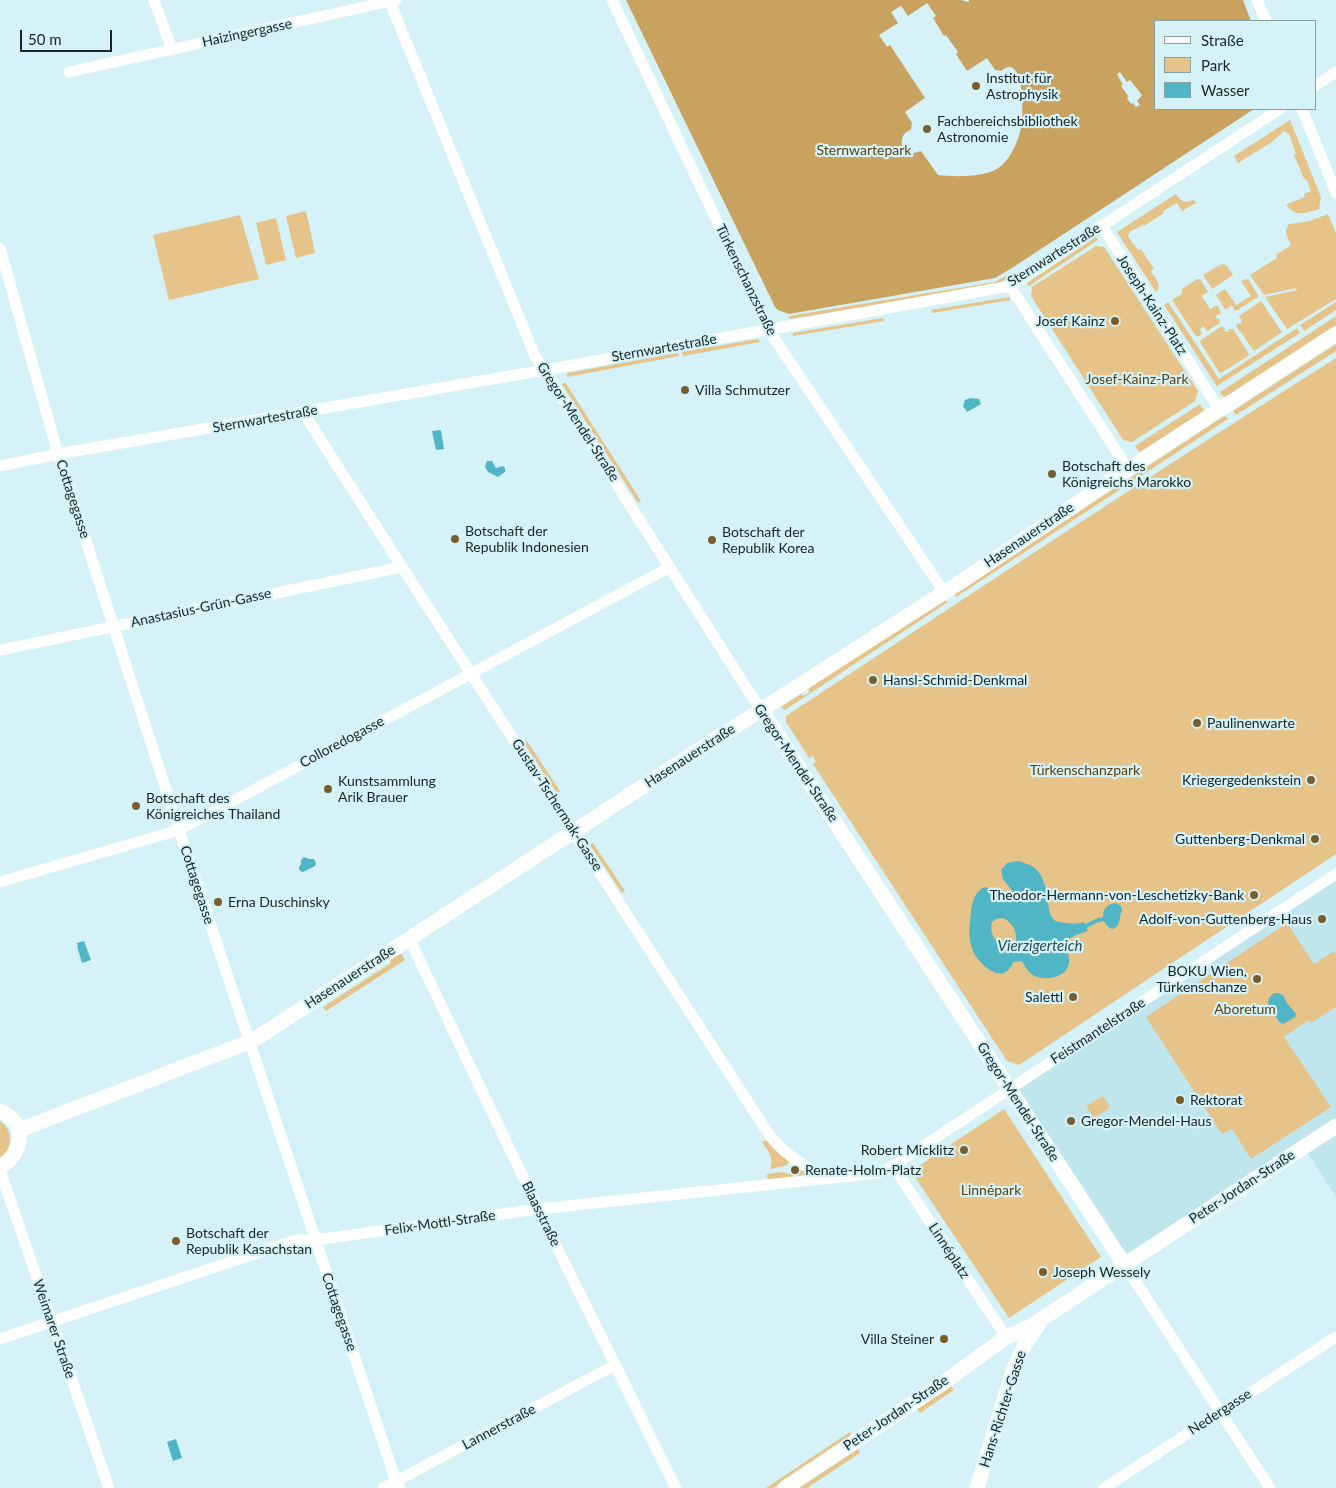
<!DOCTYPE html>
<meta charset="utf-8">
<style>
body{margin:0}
#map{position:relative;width:1336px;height:1488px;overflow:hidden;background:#d4f2f7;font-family:Lato,sans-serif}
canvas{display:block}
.legend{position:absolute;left:1154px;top:20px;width:162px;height:90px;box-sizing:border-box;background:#d4f2f7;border:1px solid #89a0a3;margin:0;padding:6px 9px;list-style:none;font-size:15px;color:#192426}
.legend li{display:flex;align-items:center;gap:10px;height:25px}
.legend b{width:25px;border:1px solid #89a0a3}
.scale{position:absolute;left:20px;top:30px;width:92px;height:22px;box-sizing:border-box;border:2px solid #192426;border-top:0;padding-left:6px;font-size:15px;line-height:18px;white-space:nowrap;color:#192426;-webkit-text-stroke:4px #d4f2f7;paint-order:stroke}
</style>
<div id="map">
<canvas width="1336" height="1488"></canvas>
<ul class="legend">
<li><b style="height:6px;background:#fff"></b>Straße</li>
<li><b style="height:14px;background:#e6c389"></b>Park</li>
<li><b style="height:14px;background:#50b6c5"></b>Wasser</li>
</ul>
<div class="scale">50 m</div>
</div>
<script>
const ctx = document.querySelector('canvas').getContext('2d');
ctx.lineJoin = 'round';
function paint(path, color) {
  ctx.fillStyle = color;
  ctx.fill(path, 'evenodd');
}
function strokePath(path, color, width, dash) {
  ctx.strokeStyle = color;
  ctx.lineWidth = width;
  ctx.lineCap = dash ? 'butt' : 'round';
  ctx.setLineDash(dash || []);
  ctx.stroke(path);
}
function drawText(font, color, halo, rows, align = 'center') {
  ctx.font = font + ' Lato,sans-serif';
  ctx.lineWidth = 4.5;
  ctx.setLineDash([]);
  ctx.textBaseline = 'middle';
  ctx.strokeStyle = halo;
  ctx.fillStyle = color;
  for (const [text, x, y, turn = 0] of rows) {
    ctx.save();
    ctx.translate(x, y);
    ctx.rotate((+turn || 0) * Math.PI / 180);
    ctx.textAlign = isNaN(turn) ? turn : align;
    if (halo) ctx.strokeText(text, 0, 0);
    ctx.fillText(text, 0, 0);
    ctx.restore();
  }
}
const built = new Path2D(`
 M1336,874V1197L1305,1149L1124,1264L1010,1089Z`);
const green = new Path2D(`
 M1290,120L1321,197L1319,209C1308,213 1295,217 1287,206V204L1305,197L1304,194L1311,191L1306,179H1304L1294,155L1296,154L1289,134L1284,131L1272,142L1238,163L1234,156Z
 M1176,194C1180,201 1186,204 1194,200L1196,203L1182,211L1177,203L1163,211L1164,213L1144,226L1143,225L1129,232L1128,237L1138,250L1141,249L1154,269L1151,271C1155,278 1163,286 1156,292L1117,232Z
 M306,211L315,253L296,258L286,216Z
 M1328,214L1336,233V299L1287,329L1265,297L1297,290L1296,288L1264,295L1250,275L1277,258L1276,255L1291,245C1288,238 1283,231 1289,224L1310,221Z
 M240,215L259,279L169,300L153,235Z
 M276,218L286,260L266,265L256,223Z
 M1096,237L1098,240L1029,286L1027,283Z
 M1096,246L1104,247L1198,391L1195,401L1132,442L1123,440L1031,296L1032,287Z
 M1223,264L1227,266L1233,275L1212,289L1203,275L1218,266Z
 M1009,274L1010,277L996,285L790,319L789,316L995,282Z
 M1197,279H1200L1208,292L1202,296L1210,309L1217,305L1221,312L1219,315L1217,314L1216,319H1219L1220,323L1207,331L1204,327H1202L1200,330L1202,334L1198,337L1195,335L1172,300L1182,294V289Z
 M1248,279L1258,295V297L1236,311L1233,309L1234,307L1229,306V308L1225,309L1216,295L1225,289L1236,305L1251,296L1241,281Z
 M1010,297V300L932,313L931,310Z
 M1261,301L1282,332L1254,351L1236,326L1238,323L1241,324L1242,319H1240L1239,316Z
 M1168,302L1219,379L1297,328L1300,333L1217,386L1164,305Z
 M1336,302V310L1304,331L1300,325Z
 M1336,316V325L1229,395L1224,397L1220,392Z
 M883,318L884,321L793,336V333Z
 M1222,326L1225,329L1224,331L1228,332L1229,329H1233L1249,354L1248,356L1221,373L1219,372L1200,342L1201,340Z
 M758,339L760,342L683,356L682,352Z
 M1336,344V351L1236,415L1233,411Z
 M678,353L679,356L567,377V373Z
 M1336,358V854L1019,1065L1007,1061L813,764L816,762L813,756L809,758L786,722V716C969,595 1151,475 1336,358Z
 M565,382L641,501L638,503L562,384Z
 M1200,404L1204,411L1140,453L1135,446Z
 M1224,416L1227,417L1228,419L956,597L954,594Z
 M944,600L948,602L785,710L781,707L801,694L803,696L810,692L808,689Z
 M527,741L560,791L557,793L524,743Z
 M593,843L625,891L622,893L590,845Z
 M1287,923L1314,964L1334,951L1336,954V1007L1311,1023L1309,1020L1284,1037L1331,1107L1251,1159L1232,1129L1222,1134L1146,1017Z
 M401,953L405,960L326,1011L323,1007L391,963L390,960Z
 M1103,1096L1110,1107L1094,1118L1086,1106Z
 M1004,1109L1101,1257L1009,1318L911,1171Z
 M0,1121C14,1131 13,1148 0,1159Z
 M768,1139L790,1162L785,1166L770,1169C775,1158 768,1151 762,1142Z
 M796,1166L805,1172L804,1176L768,1182L767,1174L782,1172L789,1174L793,1172Z
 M951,1386L954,1390L920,1413L917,1409Z
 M850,1432L852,1435L773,1488H766Z
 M858,1449L860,1453L807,1488H799Z`);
const forest = new Path2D(`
 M626,0H961L969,2V0H1243L1251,21H1155V109H1254L1012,268L995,278L789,314L778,310L775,307ZM927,3L936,16L933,18L944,36L946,35L958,52L956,54L967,71L987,58L995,70L1001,71C1024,51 1023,110 1022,121C1021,135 1012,157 1001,166C988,178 955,177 938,175L921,151L910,154L903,149C900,141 902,132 911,130L912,123L905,112L925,98L890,45L887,47L879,35L898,23L891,12L901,6L908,16ZM1120,72L1127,82L1130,80L1142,95L1137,101L1140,105L1136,107L1133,103L1131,104L1127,98L1128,96L1121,86L1123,85L1117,74Z`);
const water = new Path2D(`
 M970,398L979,399L981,404L967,412L963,406L965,400Z
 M441,430L444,449L436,450L432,431Z
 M487,461H492L496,468L503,466L505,468V472L498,477L488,472L485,467Z
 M304,857L309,859H314L316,863L315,866L303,872L299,870V867L301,864V860Z
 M1018,861C1025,863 1031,865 1036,869C1051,884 1045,912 1054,920C1057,922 1061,922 1065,923C1072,924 1077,924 1084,922L1088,931C1080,934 1069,936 1064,944C1066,950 1070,956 1069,963C1066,979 1043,982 1031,974C1027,971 1025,965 1021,961L1014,962C1011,966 1009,971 1004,973C991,977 973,957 971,945C968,934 970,922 971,911C972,904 974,895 980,890C992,879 999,906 1012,897L1013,892L1003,879L1001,870L1007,863ZM1002,918C1015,921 1023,944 1009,950C998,947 988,933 992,922L996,919Z
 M1116,903L1121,906L1122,911C1118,918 1122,926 1112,929C1099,923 1100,904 1116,903Z
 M84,941L91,960L82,963L77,946L78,945L77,943Z
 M1274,993C1287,993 1283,999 1290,1007C1292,1009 1294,1011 1296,1014L1295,1017L1283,1024L1279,1022L1268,1004L1269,998Z
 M176,1439L182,1458L173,1461L167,1442Z`);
const stream = new Path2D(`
 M1086,926L1098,920L1104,919`);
const street = new Path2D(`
 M154,0L172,50
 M389,0L535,356L751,695L761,709
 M612,0L768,329L944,592
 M1257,0L1266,21
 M69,72L396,0
 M1315,86L1336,72
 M1302,109L1336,193
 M1102,226L1219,409
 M0,248L58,454L179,830L396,1481L400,1488
 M1010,286L1128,469
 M303,412L402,567L770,1136C786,1156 807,1168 830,1179
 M0,466L58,454L545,370L1010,286L1280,109
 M0,650L402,567
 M0,882L179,830L670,567
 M409,938L544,1221L676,1488
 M893,1166L1006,1337
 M0,1170L109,1488
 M1124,1264L1270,1488
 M0,1339L296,1240H315L538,1209L879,1173L893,1166L1336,874
 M383,1488L615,1365
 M1104,1488L1336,1337`);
const secondary = new Path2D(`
 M761,709L1124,1264
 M0,1111C28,1123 24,1153 0,1167
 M19,1130L249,1042L260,1036L711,742L965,579L1128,469L1336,334
 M785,1488L946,1381L1006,1337L1021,1331L1034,1324L1336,1126
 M977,1488L1013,1371L1025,1344L1039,1324`);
const markers = [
 [976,86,5,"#785d2f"],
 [927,129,5,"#785d2f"],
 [1115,321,5,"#785d2f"],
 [685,390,5,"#785d2f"],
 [1052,474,5,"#785d2f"],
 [455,539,5,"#785d2f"],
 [712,540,5,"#785d2f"],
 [873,680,5,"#785d2f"],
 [1197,723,5,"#785d2f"],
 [1311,780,5,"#785d2f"],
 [328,789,5,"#785d2f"],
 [136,806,5,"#785d2f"],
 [1315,839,5,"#785d2f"],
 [1254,895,5,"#785d2f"],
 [218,902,5,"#785d2f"],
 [1322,919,5,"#785d2f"],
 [1257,979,5,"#785d2f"],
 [1073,997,5,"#785d2f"],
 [1180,1100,5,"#785d2f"],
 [1071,1121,5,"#785d2f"],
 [964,1150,5,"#785d2f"],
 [795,1170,5,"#785d2f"],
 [176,1241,5,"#785d2f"],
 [1043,1272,5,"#785d2f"],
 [944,1339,5,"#785d2f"]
];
const streetNames = [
 ["Haizingergasse",247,33,-12],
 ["Sternwartestraße",1054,255,-32],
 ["Türkenschanzstraße",746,280,64],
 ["Joseph-Kainz-Platz",1152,305,57],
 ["Sternwartestraße",664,348,-10],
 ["Sternwartestraße",265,419,-10],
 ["Gregor-Mendel-Straße",578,422,57],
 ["Cottagegasse",73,499,72],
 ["Hasenauerstraße",1029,535,-34],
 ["Anastasius-Grün-Gasse",201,608,-12],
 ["Colloredogasse",342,742,-28],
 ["Hasenauerstraße",690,756,-33],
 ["Gregor-Mendel-Straße",796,763,56],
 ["Gustav-Tschermak-Gasse",557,805,57],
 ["Cottagegasse",197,885,72],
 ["Hasenauerstraße",350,977,-33],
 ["Feistmantelstraße",1098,1031,-33],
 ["Gregor-Mendel-Straße",1018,1102,57],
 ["Peter-Jordan-Straße",1242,1187,-33],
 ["Blaasstraße",541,1214,64],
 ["Felix-Mottl-Straße",440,1223,-8],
 ["Linnéplatz",949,1251,57],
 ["Cottagegasse",339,1312,71],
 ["Weimarer Straße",54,1329,71],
 ["Hans-Richter-Gasse",1003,1409,-72],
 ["Nedergasse",1220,1412,-33],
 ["Peter-Jordan-Straße",896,1413,-34],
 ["Lannerstraße",499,1427,-28]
];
const poiNames = [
 ["Institut für",986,78],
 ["Astrophysik",986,94],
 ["Fachbereichsbibliothek",937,121],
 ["Astronomie",937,137],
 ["Josef Kainz",1105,321,"right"],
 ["Villa Schmutzer",695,390],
 ["Botschaft des",1062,466],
 ["Königreichs Marokko",1062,482],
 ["Botschaft der",465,531],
 ["Republik Indonesien",465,547],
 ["Botschaft der",722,532],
 ["Republik Korea",722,548],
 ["Hansl-Schmid-Denkmal",883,680],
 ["Paulinenwarte",1207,723],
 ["Kriegergedenkstein",1301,780,"right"],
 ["Kunstsammlung",338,781],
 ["Arik Brauer",338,797],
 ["Botschaft des",146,798],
 ["Königreiches Thailand",146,814],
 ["Guttenberg-Denkmal",1305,839,"right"],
 ["Theodor-Hermann-von-Leschetizky-Bank",1244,895,"right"],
 ["Erna Duschinsky",228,902],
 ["Adolf-von-Guttenberg-Haus",1312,919,"right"],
 ["BOKU Wien,",1247,971,"right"],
 ["Türkenschanze",1247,987,"right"],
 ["Salettl",1063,997,"right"],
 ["Rektorat",1190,1100],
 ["Gregor-Mendel-Haus",1081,1121],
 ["Robert Micklitz",954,1150,"right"],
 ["Renate-Holm-Platz",805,1170],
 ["Botschaft der",186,1233],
 ["Republik Kasachstan",186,1249],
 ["Joseph Wessely",1053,1272],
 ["Villa Steiner",934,1339,"right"]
];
const parkNames = [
 ["Sternwartepark",864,150],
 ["Josef-Kainz-Park",1137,379],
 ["Türkenschanzpark",1085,770],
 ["Aboretum",1245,1009],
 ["Linnépark",991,1190]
];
const waterNames = [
 ["Vierzigerteich",1040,946]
];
paint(built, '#bfe6ed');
paint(green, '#e6c389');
paint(forest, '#c9a260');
paint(water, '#50b6c5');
strokePath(stream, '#50b6c5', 4);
strokePath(street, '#fff', 11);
strokePath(secondary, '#fff', 15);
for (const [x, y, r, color] of markers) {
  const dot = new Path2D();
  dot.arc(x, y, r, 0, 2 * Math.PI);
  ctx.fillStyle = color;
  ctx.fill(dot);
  strokePath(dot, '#d4f2f7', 2);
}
drawText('14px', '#192426', '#d4f2f7', streetNames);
drawText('14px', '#192426', '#d4f2f7', poiNames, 'left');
drawText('14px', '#5d420d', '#d4f2f7', parkNames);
drawText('italic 15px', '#224f56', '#d4f2f7', waterNames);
</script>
